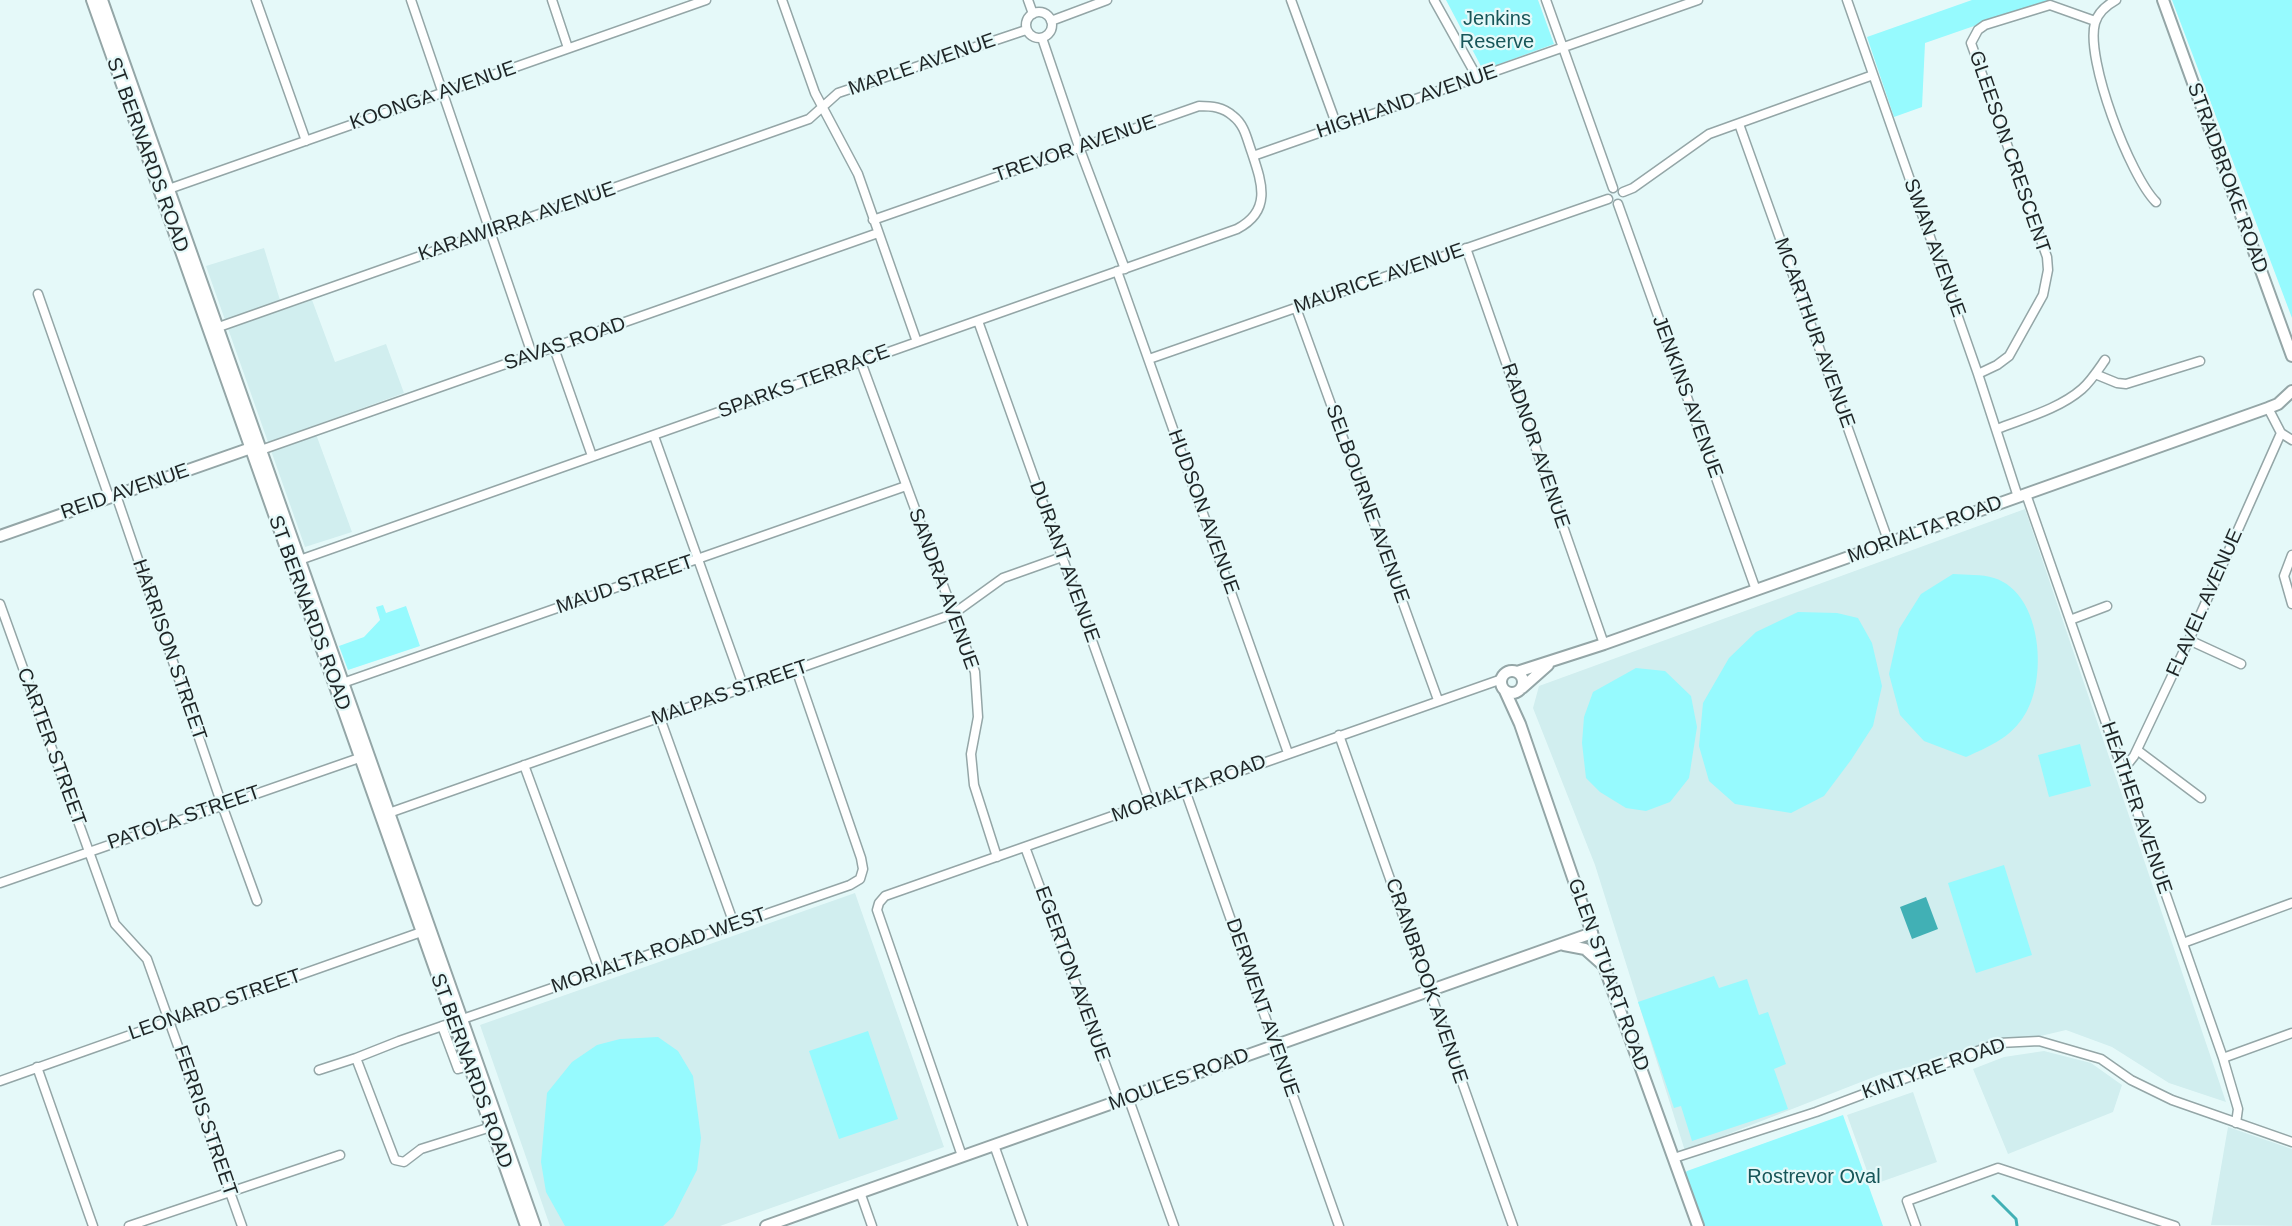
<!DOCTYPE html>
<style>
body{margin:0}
canvas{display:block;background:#e5f9f9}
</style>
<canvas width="2292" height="1226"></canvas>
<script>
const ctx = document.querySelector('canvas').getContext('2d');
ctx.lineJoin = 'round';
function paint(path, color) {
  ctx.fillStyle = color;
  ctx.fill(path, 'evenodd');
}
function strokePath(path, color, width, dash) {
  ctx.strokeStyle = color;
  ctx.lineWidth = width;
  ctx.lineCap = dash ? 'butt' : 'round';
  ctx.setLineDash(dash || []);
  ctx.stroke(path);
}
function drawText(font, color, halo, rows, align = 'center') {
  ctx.font = font + ' Helvetica,sans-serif';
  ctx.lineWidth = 4.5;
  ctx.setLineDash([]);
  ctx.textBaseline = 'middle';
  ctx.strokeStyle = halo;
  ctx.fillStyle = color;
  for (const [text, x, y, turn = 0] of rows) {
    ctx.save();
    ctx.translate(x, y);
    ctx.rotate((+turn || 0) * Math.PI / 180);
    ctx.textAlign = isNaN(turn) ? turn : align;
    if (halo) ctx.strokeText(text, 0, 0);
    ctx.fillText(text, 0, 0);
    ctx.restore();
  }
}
const built = new Path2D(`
 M264,248L283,310L312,300L335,362L386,344L404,393L313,426L352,532L305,547L206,266Z
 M2025,509L2226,1102L2169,1083L2112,1047L2066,1030L1884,1073L1685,1151L1595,865L1533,708L1539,686Z
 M855,893L944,1147L720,1226H550L480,1025Z
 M2044,1051L2091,1063L2122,1085L2113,1112L2008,1154L1973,1069L2004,1057Z
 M1913,1092L1937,1162L1872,1185L1847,1115Z
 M2228,1127L2292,1149V1226L2211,1225Z`);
const green = new Path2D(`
 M1446,0H1538L1554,44L1483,70Z
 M1972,0H2049L1925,43L1922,107L1894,117L1867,37Z
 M2172,0H2292V318Z
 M1953,574C1966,575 1982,574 1994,578C2043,593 2049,683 2022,719C2008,739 1988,747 1966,757L1924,741L1900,715L1889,674L1899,629L1921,594Z
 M383,605L386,613L406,606L420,646L348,670L339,646L364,637L380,620L376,607Z
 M1798,612L1837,613L1858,618L1872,643L1882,686L1873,726L1851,760L1824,796L1791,813L1735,804L1709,781L1699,746L1703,703L1729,658L1756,632Z
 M1636,668L1665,671L1691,696L1697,727L1689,778L1670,802L1646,811L1626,808L1600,792L1586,778L1582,743L1584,717L1593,692Z
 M2080,744L2091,786L2049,797L2038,755Z
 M2004,865L2032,955L1976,973L1948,883Z
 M1714,976L1719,988L1747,979L1759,1015L1768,1012L1786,1064L1774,1069L1788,1109L1692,1141L1681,1106L1674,1108L1638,1002Z
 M868,1031L898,1119L839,1139L809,1051Z
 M658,1037L678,1051L693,1076L701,1138L697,1170L673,1217L663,1226H565L546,1192L541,1162L547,1093L572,1062L597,1045L620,1039Z
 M1843,1115L1883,1226H1703L1684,1174L1687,1171Z`);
const water = new Path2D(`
 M1926,897L1938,929L1912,939L1900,907Z`);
const stream = new Path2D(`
 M1993,1196L2016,1219L2017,1226`);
const minor = new Path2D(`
 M256,0L306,141
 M411,0L532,354
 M552,0L568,48
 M782,0L815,93L858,174L917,342
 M1028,0L1033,14
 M1291,0L1337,126
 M1434,0L1477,77
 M1546,0L1613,188
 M1847,0L1978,374L2018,497
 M2116,0C2107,5 2098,12 2095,23C2085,59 2130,176 2156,202
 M1026 25a13 13 0 1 1 26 0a13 13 0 1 1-26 0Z
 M1051,21L1107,0
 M1042,38L1079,147L1125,269
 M1739,124L1889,543
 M1253,156L1698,0
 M163,191L706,0
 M1623,192L1633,188L1709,134L1873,75
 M1618,204L1756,590
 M1466,248L1604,644
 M1117,271L1288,753
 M38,294L109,497
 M1296,308L1438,700
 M978,321L1150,803
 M213,329L809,119L838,93L1026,30
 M554,348L592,456
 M1149,359L1608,199
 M861,362L975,672L978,717L971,754L974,785L997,857
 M1978,374L1997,365L2009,356L2043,295L2048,270L2047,257L1971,43L1978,30L1985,25L2050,5L2095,21
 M2095,374L2117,383L2126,384L2200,361
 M2268,408L2281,433L2292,440
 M1997,429C2025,418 2059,409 2082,389C2091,381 2098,370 2105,360
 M654,436L744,688
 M255,449L261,450L878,233
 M2026,494L2223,1058L2238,1109L2236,1123
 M116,495L222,805L257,901
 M2292,555L2284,576L2292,604
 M294,562L1237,229C1272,211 1262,183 1252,153C1247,140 1245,125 1233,116C1223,107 1212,106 1199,106L873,220
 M0,604L115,924L147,959L242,1226
 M2070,620L2107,606
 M2189,640L2241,664
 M337,685L906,486
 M660,718L734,924
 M1339,735L1513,1226
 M2137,750L2201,798
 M524,765L600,972
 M2123,770L2134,756L2189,640L2281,433
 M1185,790L1339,1226
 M386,814L953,614L1003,578L1062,557
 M1025,847L1119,1101
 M0,883L365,756
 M2183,943L2292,903
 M442,1026L458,1069L469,1066
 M2223,1058L2292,1033
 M37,1067L93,1226
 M319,1070L356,1058
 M0,1081L427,930
 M1128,1097L1174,1226
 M491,1127L421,1149L404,1162L395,1160L356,1058L399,1041L850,885L860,879L863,869L861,858L796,669
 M994,1145L1023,1226
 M962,1156L877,910L879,903L885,896L1502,679
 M1674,1158L1816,1112L1999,1043L2039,1041L2101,1059L2131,1080L2172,1100L2292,1142
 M860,1192L872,1226
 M129,1226L340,1155
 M1916,1226L1907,1201L1998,1168L2175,1226`);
const tertiary = new Path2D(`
 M0,536L251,448
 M1592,933L1698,1226`);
const secondary = new Path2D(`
 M92,0L526,1226
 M102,0L535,1226
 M2163,0L2292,356
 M1501 682a11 11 0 1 1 22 0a11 11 0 1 1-22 0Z
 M1517,672L1604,644L2268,408L2278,404L2292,391
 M1522,688L1548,665
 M1564,945L1585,949L1603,965
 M766,1226L1592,933L1520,724L1505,691`);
const parkNames = [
 ["Jenkins",1497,19],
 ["Reserve",1497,42],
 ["Rostrevor Oval",1814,1177]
];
const streetNames = [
 ["MAPLE AVENUE",922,65,-19],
 ["KOONGA AVENUE",433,96,-19],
 ["HIGHLAND AVENUE",1407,102,-19],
 ["TREVOR AVENUE",1075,149,-19],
 ["GLEESON CRESCENT",2009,152,71],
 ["ST BERNARDS ROAD",147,155,70],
 ["STRADBROKE ROAD",2227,178,70],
 ["KARAWIRRA AVENUE",517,222,-19],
 ["SWAN AVENUE",1934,248,70],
 ["MAURICE AVENUE",1379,279,-19],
 ["MCARTHUR AVENUE",1814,333,70],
 ["SAVAS ROAD",565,344,-19],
 ["SPARKS TERRACE",804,382,-20],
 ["JENKINS AVENUE",1687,397,70],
 ["RADNOR AVENUE",1535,446,71],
 ["REID AVENUE",125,492,-19],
 ["SELBOURNE AVENUE",1367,504,70],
 ["HUDSON AVENUE",1203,512,70],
 ["MORIALTA ROAD",1925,530,-20],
 ["DURANT AVENUE",1064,562,70],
 ["MAUD STREET",625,585,-19],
 ["SANDRA AVENUE",943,589,70],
 ["FLAVEL AVENUE",2205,603,-66],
 ["ST BERNARDS ROAD",309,613,70],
 ["HARRISON STREET",169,650,71],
 ["MALPAS STREET",730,693,-19],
 ["CARTER STREET",51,747,70],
 ["MORIALTA ROAD",1189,789,-20],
 ["HEATHER AVENUE",2136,808,71],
 ["PATOLA STREET",184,818,-19],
 ["MORIALTA ROAD WEST",659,951,-19],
 ["EGERTON AVENUE",1072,974,70],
 ["GLEN STUART ROAD",1608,975,70],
 ["CRANBROOK AVENUE",1426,981,71],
 ["LEONARD STREET",215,1005,-19],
 ["DERWENT AVENUE",1262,1008,71],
 ["KINTYRE ROAD",1934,1069,-19],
 ["ST BERNARDS ROAD",471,1071,70],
 ["MOULES ROAD",1179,1080,-20],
 ["FERRIS STREET",205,1121,71]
];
paint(built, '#d1eeef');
paint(green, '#96fafe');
paint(water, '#41b0b5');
strokePath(stream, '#41b0b5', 3);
strokePath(minor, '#94a6a7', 11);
strokePath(tertiary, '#94a6a7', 14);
strokePath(secondary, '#94a6a7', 14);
strokePath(minor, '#fff', 8);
strokePath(tertiary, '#fff', 10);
strokePath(secondary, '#fff', 10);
drawText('20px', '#175659', '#e5f9f9', parkNames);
drawText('20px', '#1e2526', '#e5f9f9', streetNames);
</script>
